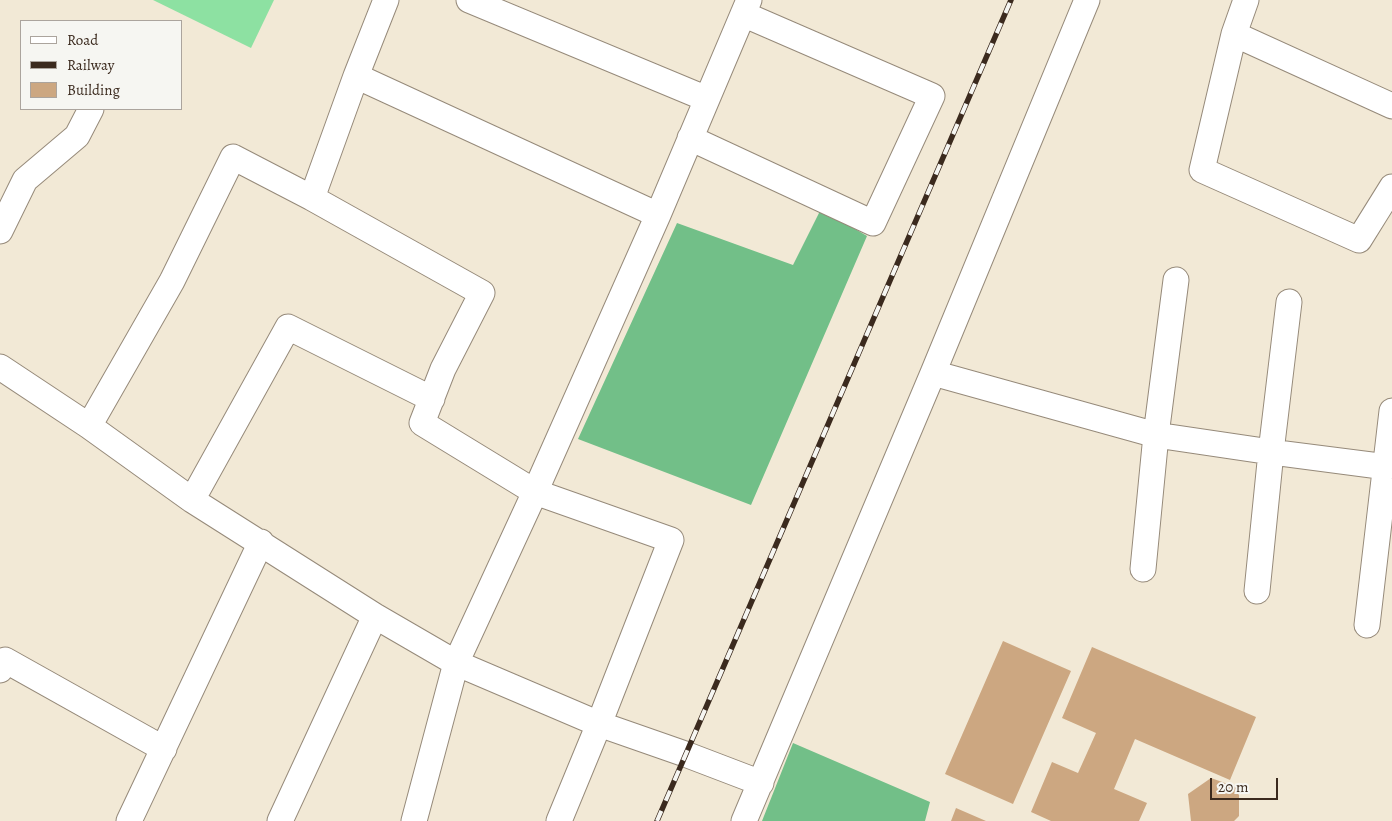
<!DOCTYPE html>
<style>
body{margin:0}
#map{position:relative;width:1392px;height:821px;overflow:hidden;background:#f2e9d6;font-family:Alegreya,serif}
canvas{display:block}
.legend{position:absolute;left:20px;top:20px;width:162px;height:90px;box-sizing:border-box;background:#f6f6f2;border:1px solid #aba49d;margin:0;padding:6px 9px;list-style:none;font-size:15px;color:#3b2a1e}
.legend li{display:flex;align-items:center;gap:10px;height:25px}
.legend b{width:25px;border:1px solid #aba49d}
.scale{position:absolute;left:1210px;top:778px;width:68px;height:22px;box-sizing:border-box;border:2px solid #3b2a1e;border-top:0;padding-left:6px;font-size:15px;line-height:18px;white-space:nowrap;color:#3b2a1e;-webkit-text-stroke:4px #f6f6f2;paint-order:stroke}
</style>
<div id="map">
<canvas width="1392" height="821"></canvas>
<ul class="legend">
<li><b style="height:6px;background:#fff"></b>Road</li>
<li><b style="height:6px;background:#3b2a1e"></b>Railway</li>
<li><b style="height:14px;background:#cca781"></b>Building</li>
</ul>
<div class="scale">20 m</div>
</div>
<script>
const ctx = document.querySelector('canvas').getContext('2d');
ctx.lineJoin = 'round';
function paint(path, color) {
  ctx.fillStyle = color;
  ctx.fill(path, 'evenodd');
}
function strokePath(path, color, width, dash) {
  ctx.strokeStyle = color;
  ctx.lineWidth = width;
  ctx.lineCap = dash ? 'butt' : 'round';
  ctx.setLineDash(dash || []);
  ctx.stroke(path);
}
const green = new Path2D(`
 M153,0H274L251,48Z`);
const forest = new Path2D(`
 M821,209L867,236L751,505L578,439L677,223L793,265Z
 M793,743L930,802L925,821H762Z`);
const building = new Path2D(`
 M1003,641L1071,671L1013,804L945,774Z
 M1092,647L1256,717L1230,780L1135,739L1114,789L1147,803L1139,821H1051L1031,812L1052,762L1078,773L1096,733L1062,718Z
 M1211,778L1239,788V816L1234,821H1191L1188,794Z
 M956,808L986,821H951Z`);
const minor = new Path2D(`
 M469,0L707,99
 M1234,34L1246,0
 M356,76L658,215
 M1392,106L1234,34L1202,170L1359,240L1392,187
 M690,138L873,223L932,96L743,14
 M312,198L356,76L386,0
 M0,231L25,180L77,136L91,109
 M0,367L89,426L192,500L375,616L456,663L599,724L685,754L761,783
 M933,373L1156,435L1271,452L1387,467
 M89,426L172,281L233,157L312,198L482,293L443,369L422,423L535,492L671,540L599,724L559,821
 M192,500L288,327L432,399
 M1143,569L1156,435L1176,280
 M1257,591L1271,452L1289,302
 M1367,625L1392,411
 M0,670L5,660L164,749
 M129,821L261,542
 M280,821L375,616
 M414,821L456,663L535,492L658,215L749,0
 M744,821L933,373L1087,0`);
const rail = new Path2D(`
 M657,821L1011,0`);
paint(green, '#8de1a2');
paint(forest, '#72bf88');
paint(building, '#cca781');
strokePath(minor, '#968a7a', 27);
strokePath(minor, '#fff', 25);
strokePath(rail, '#3b2a1e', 5.5);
strokePath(rail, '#f6f6f2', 4, [11]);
</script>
